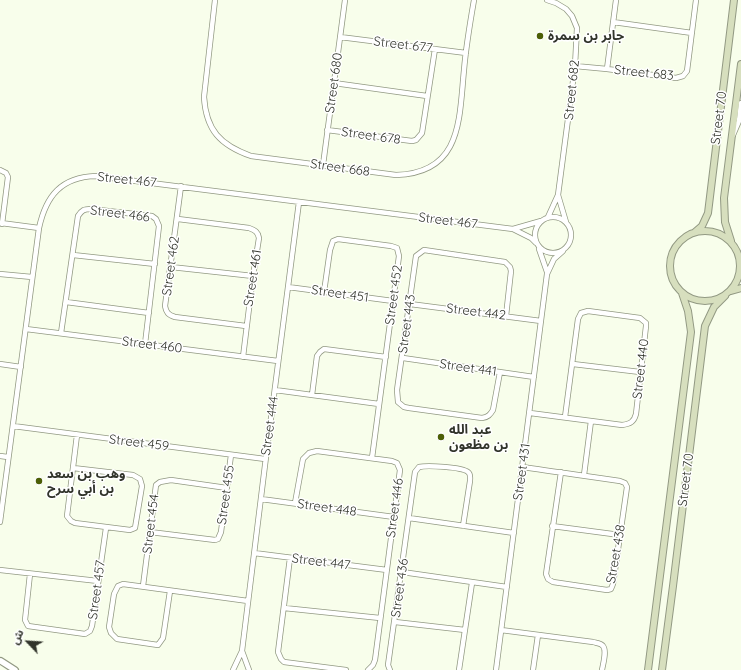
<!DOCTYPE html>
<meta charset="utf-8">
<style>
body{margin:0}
#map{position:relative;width:741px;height:670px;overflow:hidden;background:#f8feeb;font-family:Quicksand,"Noto Sans Arabic",sans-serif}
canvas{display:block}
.north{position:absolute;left:8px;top:622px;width:40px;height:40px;-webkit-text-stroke:3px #fff;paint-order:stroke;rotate:295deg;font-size:11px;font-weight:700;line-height:16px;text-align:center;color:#31342b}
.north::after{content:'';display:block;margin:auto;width:14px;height:18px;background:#31342b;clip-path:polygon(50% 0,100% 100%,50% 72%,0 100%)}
</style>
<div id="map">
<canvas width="741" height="670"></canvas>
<div class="north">ش</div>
</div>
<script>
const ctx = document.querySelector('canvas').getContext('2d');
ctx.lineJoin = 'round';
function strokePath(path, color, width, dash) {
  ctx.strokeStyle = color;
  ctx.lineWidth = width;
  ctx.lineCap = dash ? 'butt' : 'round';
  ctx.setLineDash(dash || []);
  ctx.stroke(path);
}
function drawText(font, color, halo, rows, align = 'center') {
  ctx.font = font + ' Quicksand,"Noto Sans Arabic",sans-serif';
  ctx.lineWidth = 3;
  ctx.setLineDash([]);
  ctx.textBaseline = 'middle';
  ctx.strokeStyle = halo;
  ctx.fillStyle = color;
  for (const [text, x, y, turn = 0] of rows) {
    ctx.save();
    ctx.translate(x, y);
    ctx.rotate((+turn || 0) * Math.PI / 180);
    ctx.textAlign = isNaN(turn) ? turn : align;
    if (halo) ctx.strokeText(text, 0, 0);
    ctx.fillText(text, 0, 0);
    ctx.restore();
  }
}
const minor = new Path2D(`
 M215,0L204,97C206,130 220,145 251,156L396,175C462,173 459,120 464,70C466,46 470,23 474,0
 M547,0L556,3L566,9L572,16L577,28L575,66L558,195L548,217
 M613,22L692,33
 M340,37L466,53
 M575,66L607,69L676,78L683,76L687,71L696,0
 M607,69L616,0
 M334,83L427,96
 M327,130L412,141L416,140L422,133L435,49
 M733,135L739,121L741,103
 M323,165L345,0
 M0,170L6,173L8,177L2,224
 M181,186L165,306C166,312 168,315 175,317L246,326
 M558,195L566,222
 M535 235a18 18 0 1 1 36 0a18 18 0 1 1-36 0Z
 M178,219L249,228C255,230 258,232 259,238L253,276L243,357
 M1,223L39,228
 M513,229L541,221
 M539,249L547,272
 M73,255L155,264
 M171,267L253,276
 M0,274L32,277
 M288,287L393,301
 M324,292L330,250L333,241L338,239L391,246L397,248L399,256L372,458
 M66,302L149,313
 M410,304L541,321
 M26,329L278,361
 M61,333L78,216C82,210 84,209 91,209L152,216L156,219L159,226L145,344
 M403,358L534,377
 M0,364L21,367
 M573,364L640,372
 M500,372L493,410C490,415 488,417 482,418L409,408L404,407L398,402L397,390L416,256L424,250L505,262L510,267L511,271L506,316
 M275,390L379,404
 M312,395L317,356L320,352L324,349L386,357
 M530,413L622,425C630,424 634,422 636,414L646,326V323L640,318L588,311L581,313L578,319L565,417
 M13,426L265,459
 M0,456L8,457
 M523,467C555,472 587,476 620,481L625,483L627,487L613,584L611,589L607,590L553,582L548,579L546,574L561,472
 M73,468L133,475L140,479L142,486L135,528L130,530L75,523L71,521L67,516L77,435
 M584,475L591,421
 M261,499L394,517
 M295,503L303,459L309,453L317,451L392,461L397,463L400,470L375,660L373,665L368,670
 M409,518L514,533
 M0,522L39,228C46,196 61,177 96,176L513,229L531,238L536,243
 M552,526L620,535
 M150,532L215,540L218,539L221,532L231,455
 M254,553L387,570
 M290,558L278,652L281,659L284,662L346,670
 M0,570L98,581
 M402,572L507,587
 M30,574L25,620L28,626L85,634L90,631L92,626L106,528
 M143,586L156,485L160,482L171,480L227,488
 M170,591L163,638L158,645L117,639L111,633L109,627L114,594L118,586L123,584L248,601
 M284,608L380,618
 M395,622L465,630
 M501,630L593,642C596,643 601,643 603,646C607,651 603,664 602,670
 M242,651L249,670
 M233,670L242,651L267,449L299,202
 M390,670L388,665L415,472L419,467C427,465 462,467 468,472C471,474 470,478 470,481L463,526
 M459,670L472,583
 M496,670L547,274L554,259L563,251
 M533,670L538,635`);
const tertiary = new Path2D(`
 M1,661L15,670`);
const secondary = new Path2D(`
 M670 266a35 35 0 1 1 70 0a35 35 0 1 1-70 0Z
 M695,232L702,226L708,213L734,0
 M731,241L725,222L724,198L741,64
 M731,291L741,288
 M648,670L691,332L688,311L682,293
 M662,670L673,586L705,326L714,307L725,296`);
const markers = [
 [540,36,4,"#4c5f06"],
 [441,437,4,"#4c5f06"],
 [39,481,4,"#4c5f06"]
];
const poiNames = [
 ["جابر بن سمرة",548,36],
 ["عبد الله",449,430],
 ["بن مظعون",449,445],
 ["وهب بن سعد",47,474],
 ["بن أبي سرح",47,489]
];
const streetNames = [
 ["Street 677",403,45,7],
 ["Street 683",644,73,6],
 ["Street 680",334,83,-82],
 ["Street 682",572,90,-84],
 ["Street 70",719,118,-83],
 ["Street 678",371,136,8],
 ["Street 668",340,168,8],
 ["Street 467",127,180,6],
 ["Street 466",120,214,7],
 ["Street 467",448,221,7],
 ["Street 462",171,266,-82],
 ["Street 461",253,278,-81],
 ["Street 451",340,294,8],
 ["Street 452",394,295,-82],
 ["Street 442",476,312,7],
 ["Street 443",407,324,-82],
 ["Street 460",152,345,7],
 ["Street 441",468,368,8],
 ["Street 440",641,369,-83],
 ["Street 444",270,426,-82],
 ["Street 459",139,443,7],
 ["Street 431",522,472,-82],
 ["Street 70",686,480,-83],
 ["Street 455",226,495,-82],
 ["Street 448",327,508,8],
 ["Street 446",395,508,-82],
 ["Street 454",151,524,-83],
 ["Street 438",616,554,-80],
 ["Street 447",321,562,7],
 ["Street 436",400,588,-82],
 ["Street 457",97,590,-82]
];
strokePath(minor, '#929983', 6);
strokePath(tertiary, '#929983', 8);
strokePath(secondary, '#929983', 8);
strokePath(minor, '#fff', 4.5);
strokePath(tertiary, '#fff', 5.5);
strokePath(secondary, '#d7dfbe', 6);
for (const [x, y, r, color] of markers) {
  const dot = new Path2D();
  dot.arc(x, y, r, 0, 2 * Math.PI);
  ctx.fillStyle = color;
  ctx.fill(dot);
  strokePath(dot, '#fff', 1.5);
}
drawText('bold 13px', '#31342b', '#fff', poiNames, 'left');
drawText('13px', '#31342b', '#fff', streetNames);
</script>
